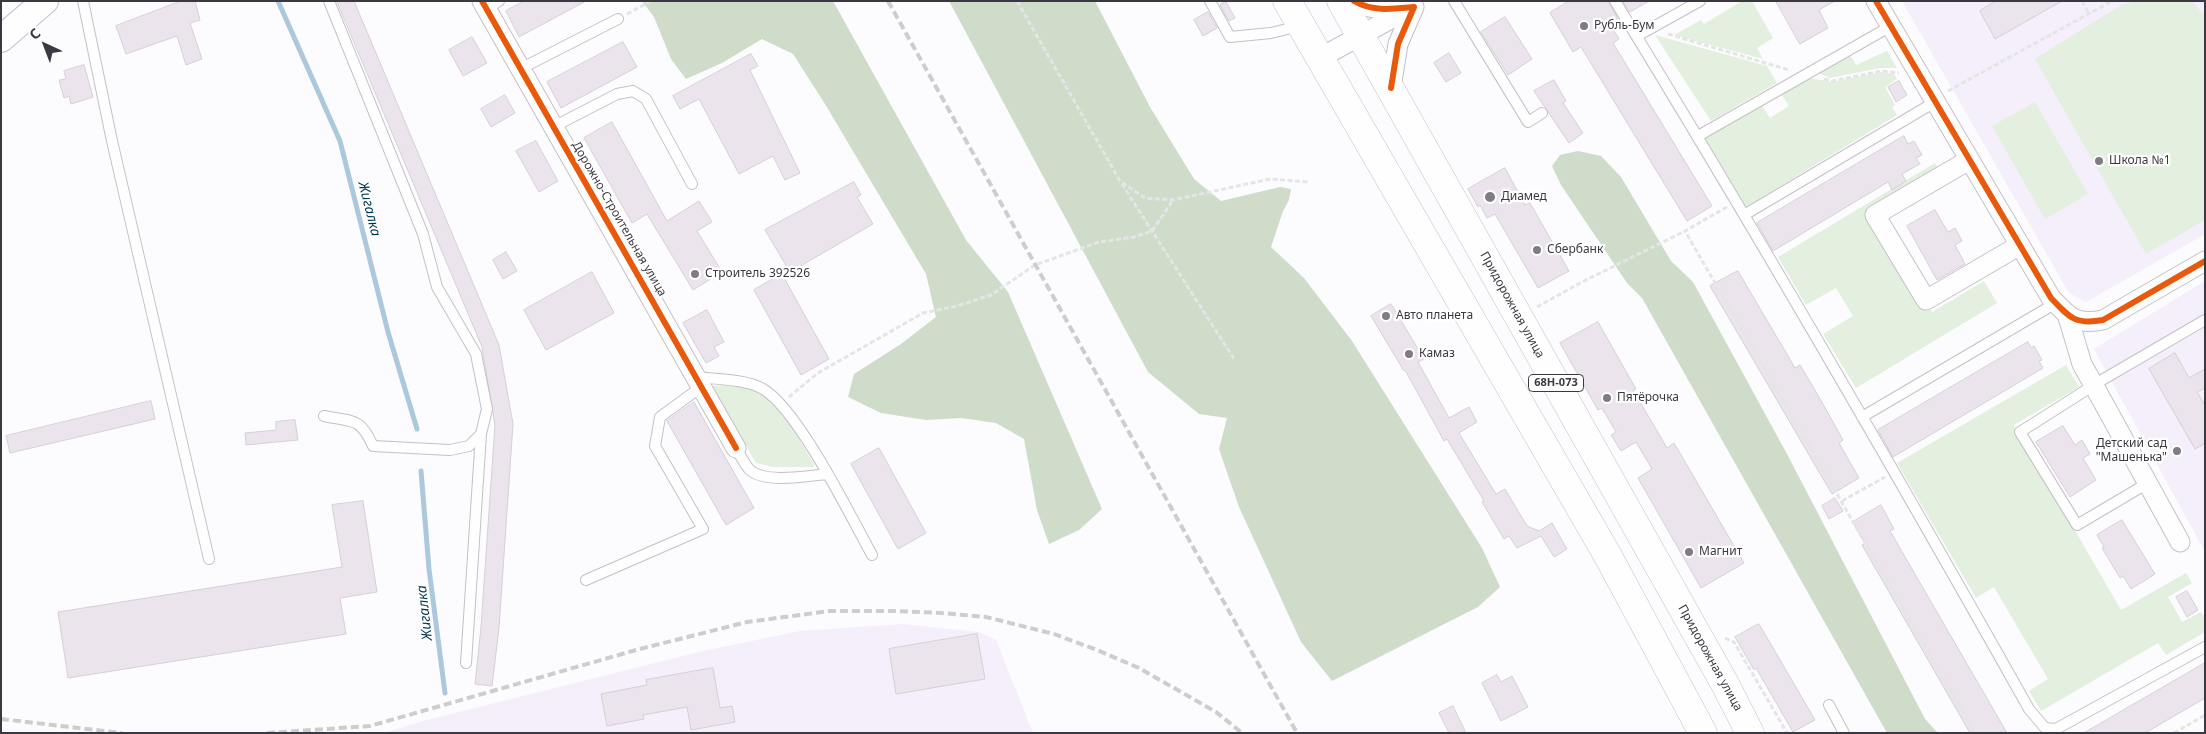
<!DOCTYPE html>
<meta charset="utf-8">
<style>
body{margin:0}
#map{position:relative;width:2206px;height:734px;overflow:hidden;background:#fcfbfe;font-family:"Noto Sans",sans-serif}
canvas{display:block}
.frame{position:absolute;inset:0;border:2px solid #3c3841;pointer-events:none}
.north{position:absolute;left:20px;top:20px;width:50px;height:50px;-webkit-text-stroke:4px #fff;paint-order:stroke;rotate:317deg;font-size:14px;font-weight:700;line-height:20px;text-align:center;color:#3c3841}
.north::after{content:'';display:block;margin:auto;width:18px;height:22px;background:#3c3841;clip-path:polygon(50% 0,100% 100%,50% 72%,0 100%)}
</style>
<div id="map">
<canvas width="2206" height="734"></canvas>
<div class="frame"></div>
<div class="north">С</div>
</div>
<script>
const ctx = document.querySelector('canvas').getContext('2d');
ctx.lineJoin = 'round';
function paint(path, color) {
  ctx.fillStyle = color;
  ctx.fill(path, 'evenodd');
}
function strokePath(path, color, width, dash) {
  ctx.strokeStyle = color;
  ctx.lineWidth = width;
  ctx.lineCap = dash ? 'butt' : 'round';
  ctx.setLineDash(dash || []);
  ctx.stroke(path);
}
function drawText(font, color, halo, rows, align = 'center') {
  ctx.font = font + ' "Noto Sans",sans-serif';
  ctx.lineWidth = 4.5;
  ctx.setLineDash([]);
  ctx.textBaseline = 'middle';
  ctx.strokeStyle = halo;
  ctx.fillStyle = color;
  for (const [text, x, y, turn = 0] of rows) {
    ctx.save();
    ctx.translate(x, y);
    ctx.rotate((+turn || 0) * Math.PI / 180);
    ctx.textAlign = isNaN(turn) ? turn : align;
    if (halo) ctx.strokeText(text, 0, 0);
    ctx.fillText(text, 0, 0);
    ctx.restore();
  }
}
const built = new Path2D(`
 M1902,1H2205V234L2086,302L2069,293Z
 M2205,281V552L2094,349Z
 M903,624L979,632L996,640L1033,733H385L423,721L703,651L800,631Z`);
const green = new Path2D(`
 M1742,1H1752L1773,38L1757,48L1763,59L1674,35L1701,20L1704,24Z
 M2137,1H2188L2195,4L2205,17V220L2146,254L2035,59L2121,5Z
 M1655,35L1767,66L1777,83L1711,121Z
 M1887,51L1897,68H1880L1830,78L1819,73L1850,55L1856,65Z
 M1881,72L1894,74L1897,79L1885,87L1895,105L1892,107L1897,115L1746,207L1702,134L1761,104L1770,118L1789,106L1781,94L1809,78L1833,82Z
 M2035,102L2088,194L2045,219L1992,126Z
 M1935,163L1947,184L1879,224L1932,312L1984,281L1997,303L1856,388L1823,334L1853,316L1836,288L1806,305L1778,257Z
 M2066,365L2079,387L2014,425L2121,610L2186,573L2192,583L2168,597L2182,622L2201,612L2205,618V632L2166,655L2158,643L2041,711L2029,691L2048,679L1994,587L1976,598L1897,463Z
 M724,385C734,386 746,387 755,391C783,403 798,439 814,464V467H773L756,463L712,386Z`);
const forest = new Path2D(`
 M642,1H833L966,240L1008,292L1102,509L1079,530L1049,544L1037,510L1024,439L996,423L961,418L926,420L881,413L848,397L854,374L901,344L936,317L926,274L825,104L793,54L762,39L722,63L686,79L671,59L654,17Z
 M949,1H1095L1150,107L1194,179L1221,201L1280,187L1291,189L1289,200L1283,211L1271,247L1304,278L1352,341L1482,548L1500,587L1478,607L1332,681L1301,642L1239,507L1219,449L1227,418L1199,414L1148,372Z
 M1578,151L1601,156L1621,177L1671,261L1693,282L1787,454L1925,719L1938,733H1887L1642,298L1627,283L1561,185L1552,166L1560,155Z`);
const stream = new Path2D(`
 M278,1L340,141L388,332L417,429
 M421,471L429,569L445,693`);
const building = new Path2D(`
 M181,1H195L200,20L190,23L202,59L186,65L177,36L126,54L116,26Z
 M337,1H354L499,345L513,424L499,628L492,686L475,684L481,627L495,425L482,347Z
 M524,1H586L519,37L506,11Z
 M1569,1H1608L1618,19L1610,24L1619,39L1613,43L1712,206L1687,221L1581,47L1573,52L1550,13Z
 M1623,1H1649L1630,12Z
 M1776,1H1835L1819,10L1828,28L1800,44Z
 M1996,1H2062L1995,39L1980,11Z
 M1226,2L1235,18L1229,21L1220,5Z
 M1208,12L1217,28L1203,36L1194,20Z
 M1505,17L1532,59L1508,75L1481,32Z
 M472,37L487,63L463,76L449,50Z
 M623,42L637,67L561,108L547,82Z
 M1449,53L1461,73L1446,82L1434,63Z
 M751,54L758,66L750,70L800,173L785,180L773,156L739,174L699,99L680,109L673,96Z
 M84,65L93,97L71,104L69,96L64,98L59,80L66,79L64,71Z
 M1554,80L1566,101L1563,103L1583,133L1569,143L1534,91Z
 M1899,81L1907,95L1896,102L1888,87Z
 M505,95L515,113L491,127L481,109Z
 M612,122L667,221L699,201L712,222L697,231L722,272L693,290L647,214L632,223L584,138Z
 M1904,136L1908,144L1914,141L1922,155L1916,158L1920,164L1902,174L1906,181L1892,190L1888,182L1773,251L1757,223Z
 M536,141L558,181L539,192L516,151Z
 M1505,168L1525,205L1530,203L1569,271L1538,288L1495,214L1487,218L1480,205L1478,207L1468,189Z
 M854,182L861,195L857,197L873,224L790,272L765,230Z
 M1935,210L1948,232L1955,228L1962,241L1955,245L1965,264L1937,280L1907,226Z
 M506,252L517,271L503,279L493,260Z
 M1738,271L1795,368L1800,365L1819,397L1843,440L1839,443L1859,478L1832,494L1710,286Z
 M592,272L614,313L546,350L524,310Z
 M782,274L829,359L801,375L754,290Z
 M1391,304L1424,359L1418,362L1449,418L1469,407L1477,422L1459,433L1496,494L1505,489L1527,526L1539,531L1552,523L1567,549L1554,557L1541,536L1517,548L1509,536L1504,539L1482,502L1484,501L1447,439L1444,441L1405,370L1404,371L1371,316Z
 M707,310L724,342L714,347L719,356L706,363L683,323Z
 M1598,322L1636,389L1633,390L1667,448L1674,443L1744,563L1701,588L1638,478L1652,469L1636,442L1621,451L1611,435L1616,432L1602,408L1598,410L1560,343Z
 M2028,342L2031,348L2034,346L2042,360L2039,361L2043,368L1893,457L1878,430Z
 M2175,353L2189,378L2205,369V388L2197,392L2205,405V443L2195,449L2149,369Z
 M151,401L155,419L10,453L6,436Z
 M694,402L754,508L726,525L667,421Z
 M295,420L298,440L246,445L245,433L276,430V422Z
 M2063,426L2075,445L2082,440L2090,454L2083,458L2096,480L2070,497L2036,442Z
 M879,448L926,533L898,549L851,464Z
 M1835,498L1843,511L1829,519L1822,506Z
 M363,501L377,592L340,598L346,634L68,678L58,612L342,567L332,505Z
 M1881,505L1894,529L1890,531L2007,733H1970L1862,545L1865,543L1853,522Z
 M2122,520L2155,574L2131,589L2123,576L2120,578L2102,548L2104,547L2097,535Z
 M2187,591L2198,610L2187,617L2176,597Z
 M1759,624L1815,720L1793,732L1756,668L1754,670L1735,637Z
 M977,634L985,679L896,694L889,649Z
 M2205,663V698L2145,733H2084Z
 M713,668L720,708L732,706L735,722L691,730L687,707L643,715L644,719L607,726L601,694L647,685L646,680Z
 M1497,675L1501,682L1512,676L1528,707L1501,721L1482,683Z
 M1453,706L1466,733H1449L1439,713Z`);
const path = new Path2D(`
 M1017,1L1120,181L1145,198L1173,200L1270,179L1309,182
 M2082,1L2089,14
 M627,14L651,1
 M1668,34L1789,70
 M1824,79L1833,81L1881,71L1899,73
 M1948,91L2112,1
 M1122,184L1234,359
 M1727,207L1685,231L1975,733
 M1537,307L1580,283L1685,231
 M789,397L818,373L923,313L957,306L991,295L1035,265L1099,242L1134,237L1152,231L1173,200
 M1842,501L1885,477
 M1725,638L1734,642L1787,733
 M2174,733L2205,715`);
const lane = new Path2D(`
 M83,1L112,141L209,559
 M1210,1L1230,37L1271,33L1299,26
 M1454,1L1528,122L1542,113
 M1615,1C1758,234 1895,471 2029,709L2045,728L2056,729L2205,647
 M486,9L499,1
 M1637,36L1700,1
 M520,69L618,19
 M553,127L617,94L633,91L646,99L692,184
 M1698,136L1891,26
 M1744,215L1935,102
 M696,377C714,379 747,379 763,389C798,409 851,517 872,555
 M324,416C353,422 360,417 373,446L450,450L469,446L481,434L487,409L476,354L437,287L423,234L329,1
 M1862,417L2056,303
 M736,448C740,455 744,463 749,469C763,484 807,476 827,474
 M2148,483L2077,525L2020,432L2102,380L2205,320
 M586,580L703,529L655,446L660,417L701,387
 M466,663L481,434
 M1829,705L1844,733`);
const street = new Path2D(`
 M482,1L736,448
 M1354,1C1373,12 1392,9 1414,7L1398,44L1391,88
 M1876,1L2051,298C2070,318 2075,325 2103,320L2205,261
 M1320,58L1405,11
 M1969,160L1875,215L1926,300L2020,245
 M2068,317L2082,364L2180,542`);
const secondary = new Path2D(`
 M1,39L45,1`);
const primary = new Path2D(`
 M1287,1L1608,556L1703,733
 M1341,1L1725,684L1750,733`);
const rail = new Path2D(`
 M888,1L1297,733
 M1,719L122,733
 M267,733L370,726L636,650L747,622L830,611H895L941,613L986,617L1054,634L1097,650L1139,668L1216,712L1242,733`);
const cycleway = new Path2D(`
 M482,1L736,448
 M1354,1C1373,12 1392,9 1414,7L1398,44L1391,88
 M1876,1L2051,298C2070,318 2075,325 2103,320L2205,261`);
const markers = [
 [1584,26,5,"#7f7c83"],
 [2099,161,5,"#7f7c83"],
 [1490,197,6,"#7f7c83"],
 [1537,250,5,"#7f7c83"],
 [695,274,5,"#7f7c83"],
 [1386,316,5,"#7f7c83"],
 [1409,354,5,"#7f7c83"],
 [1607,398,5,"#7f7c83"],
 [2177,451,5,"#7f7c83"],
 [1689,552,5,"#7f7c83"]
];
const shields = [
 [1556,383,55]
];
const shieldNames = [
 ["68Н-073",1556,383]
];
const poiNames = [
 ["Рубль-Бум",1594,26],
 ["Школа №1",2109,161],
 ["Диамед",1501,197],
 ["Сбербанк",1547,250],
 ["Строитель 392526",705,274],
 ["Авто планета",1396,316],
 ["Камаз",1419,354],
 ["Пятёрочка",1617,398],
 ["Детский сад",2167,444,"right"],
 ["\"Машенька\"",2167,458,"right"],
 ["Магнит",1699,552]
];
const streetNames = [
 ["Дорожно-Строительная улица",619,219,60],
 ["Придорожная улица",1512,305,61],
 ["Придорожная улица",1710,658,61]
];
const waterNames = [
 ["Жигалка",369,209,76],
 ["Жигалка",425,613,-96]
];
paint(built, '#f4effa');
paint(green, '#e3efdf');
paint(forest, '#cedcc9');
strokePath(stream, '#abc8dc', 5);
paint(building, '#ece4ec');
strokePath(building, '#d4d0d4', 1);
strokePath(lane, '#c3c1c6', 12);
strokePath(street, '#c3c1c6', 21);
strokePath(secondary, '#c3c1c6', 28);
strokePath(primary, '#c3c1c6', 29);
strokePath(path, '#e5e5e5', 3, [5, 2.5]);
strokePath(lane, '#fffeff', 10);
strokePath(street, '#fffeff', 19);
strokePath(secondary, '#fffeff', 26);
strokePath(primary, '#fffeff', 28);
strokePath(rail, '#cecdce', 4, [8, 4]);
strokePath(cycleway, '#e8590c', 6);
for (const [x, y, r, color] of markers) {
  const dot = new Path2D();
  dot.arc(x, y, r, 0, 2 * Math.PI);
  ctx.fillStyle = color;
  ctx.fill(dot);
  strokePath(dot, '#fff', 2);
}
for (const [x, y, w] of shields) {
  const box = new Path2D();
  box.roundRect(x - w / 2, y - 8.5, w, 17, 4);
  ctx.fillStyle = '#fff';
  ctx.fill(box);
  strokePath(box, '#3c3841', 1);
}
drawText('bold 11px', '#3c3841', null, shieldNames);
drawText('12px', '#3c3841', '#fff', poiNames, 'left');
drawText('12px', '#3c3841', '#fff', streetNames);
drawText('italic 14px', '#003752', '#fff', waterNames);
</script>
